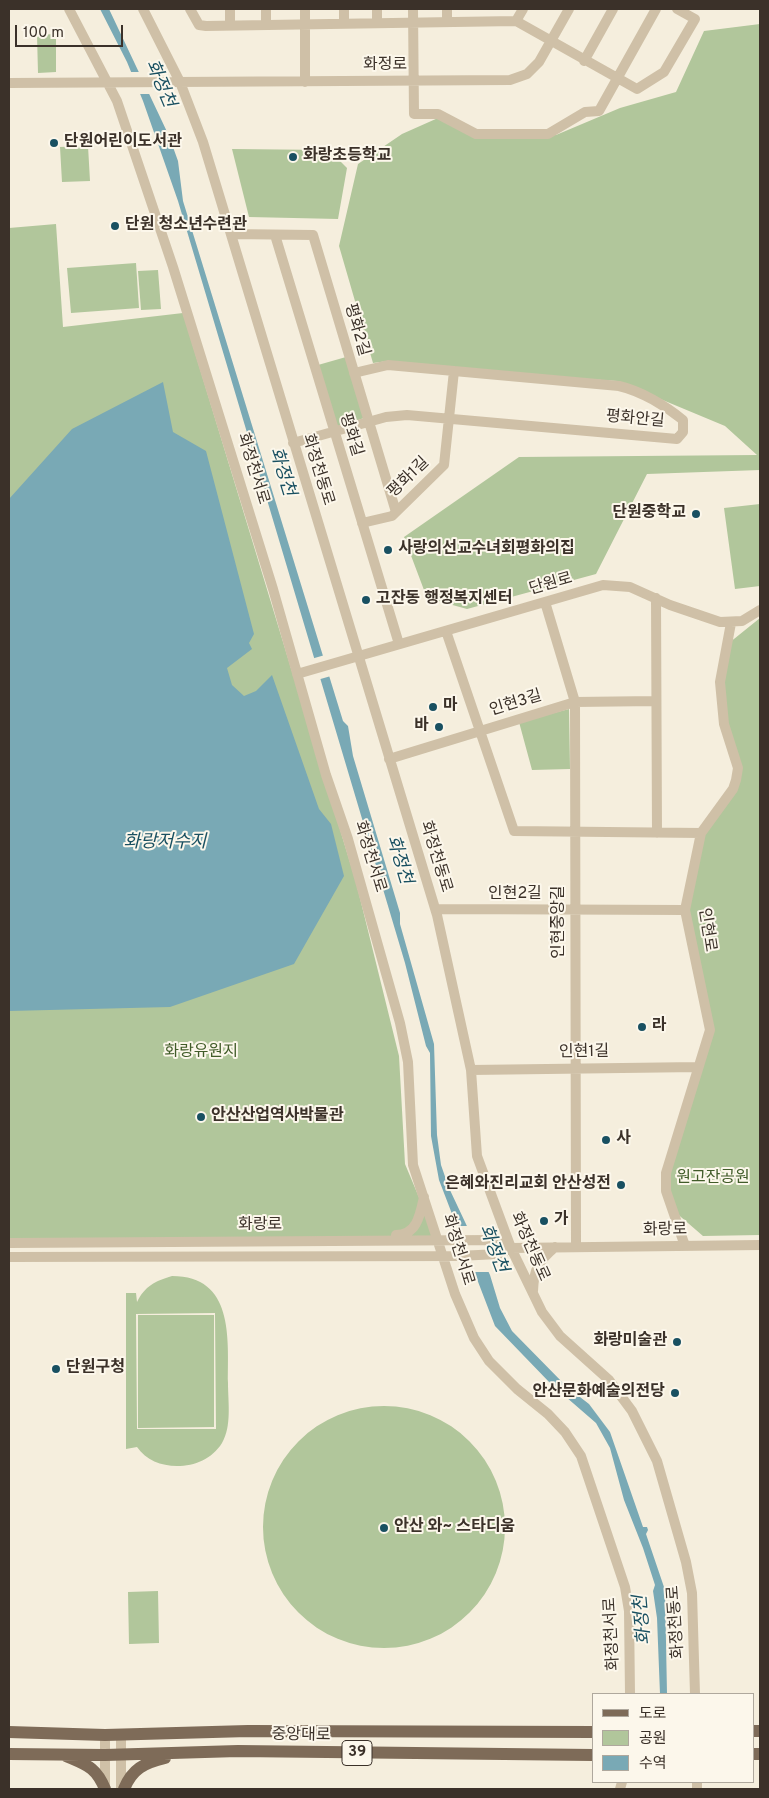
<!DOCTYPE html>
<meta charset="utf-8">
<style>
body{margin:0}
#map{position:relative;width:769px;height:1798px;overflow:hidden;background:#f5eedd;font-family:Overpass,"Noto Sans KR",sans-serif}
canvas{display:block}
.frame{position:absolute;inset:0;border:10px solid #3b3129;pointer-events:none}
.legend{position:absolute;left:592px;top:1693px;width:162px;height:90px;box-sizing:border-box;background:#fcf7eb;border:1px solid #afa89d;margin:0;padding:6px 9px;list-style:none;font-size:15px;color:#3b3129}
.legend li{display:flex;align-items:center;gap:10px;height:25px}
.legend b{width:25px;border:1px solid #afa89d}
.scale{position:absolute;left:15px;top:25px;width:108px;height:22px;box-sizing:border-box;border:2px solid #3b3129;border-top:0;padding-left:6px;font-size:15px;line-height:18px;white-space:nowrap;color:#3b3129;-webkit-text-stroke:4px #fcf7eb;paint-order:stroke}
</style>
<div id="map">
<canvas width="769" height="1798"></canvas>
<div class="frame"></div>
<ul class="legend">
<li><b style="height:6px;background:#7e6b58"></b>도로</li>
<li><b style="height:14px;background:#b1c69b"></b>공원</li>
<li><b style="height:14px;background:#79a9b5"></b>수역</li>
</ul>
<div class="scale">100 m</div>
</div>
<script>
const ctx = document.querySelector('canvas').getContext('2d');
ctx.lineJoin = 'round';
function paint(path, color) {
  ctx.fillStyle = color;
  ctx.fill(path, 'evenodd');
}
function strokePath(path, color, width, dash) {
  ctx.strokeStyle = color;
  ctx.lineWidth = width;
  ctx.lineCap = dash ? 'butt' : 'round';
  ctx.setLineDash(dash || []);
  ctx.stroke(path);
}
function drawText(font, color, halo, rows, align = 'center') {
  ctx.font = font + ' Overpass,"Noto Sans KR",sans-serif';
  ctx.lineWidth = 4;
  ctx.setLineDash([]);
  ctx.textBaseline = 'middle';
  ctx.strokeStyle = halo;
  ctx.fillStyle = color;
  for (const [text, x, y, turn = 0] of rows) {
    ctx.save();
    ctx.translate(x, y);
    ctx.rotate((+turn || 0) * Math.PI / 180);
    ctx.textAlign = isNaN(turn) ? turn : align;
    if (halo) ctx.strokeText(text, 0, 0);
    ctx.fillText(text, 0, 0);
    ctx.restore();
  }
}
const green = new Path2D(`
 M760,24V470L647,474L596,574L467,609L427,598L404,537L519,457L757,455L725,426L617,381L497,373L388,361L373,363L339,246L358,164L402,134L438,118L474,136L556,135L620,108L676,92L704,31Z
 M56,34V72L38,73L37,35Z
 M88,146L90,181L62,182L60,147Z
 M232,149L329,150L347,168L338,219L249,217Z
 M56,224L63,327L183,313L356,882L399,1056L405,1164L439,1245H9V228Z
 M136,263L139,308L71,313L67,268Z
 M158,270L161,309L141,310L138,271Z
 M346,357L364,418L337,427L318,365Z
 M760,504V586L735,589L724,508Z
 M760,618V1235L703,1236L674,1211L662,1178L707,1031L684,919L699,834L731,792L736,768L719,721L729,643Z
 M569,709L570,769L532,770L519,722Z
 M172,1276C234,1276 228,1338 228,1383C228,1402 232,1426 222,1443C212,1459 195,1466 177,1466C161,1466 146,1460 137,1447L126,1449V1293H136L137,1302C145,1286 155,1281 172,1276ZM215,1313L216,1429H137L136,1314Z
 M138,1315H214V1427L138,1428Z
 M263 1527a121 121 0 1 1 242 0a121 121 0 1 1-242 0Z
 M158,1591L159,1643L129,1644L128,1592Z`);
const water = new Path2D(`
 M100,9H109L169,136L178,161L183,201L343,721L348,726L353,756L400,913V924L434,1044L437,1135L441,1165L449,1188L490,1275L500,1308L512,1331L567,1387L589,1404L610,1432L643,1527H647L648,1530L646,1534L665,1590L667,1694H660L657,1618L653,1591L655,1585L643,1548L624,1500L610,1448L596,1423L551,1384L495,1326L439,1180L431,1136L430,1053L426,1046L405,963L178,201L143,101L127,62Z
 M163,382L173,432L206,451L254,634L249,643L252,649L227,668L232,685L244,696L256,691L272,675L319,809L331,824L344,876L294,964L170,1007L9,1011V499L72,429Z`);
const pier = new Path2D(`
 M129,72H141L154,94H138Z
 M325,655L331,676L317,680L311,659Z
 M454,1226H470L491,1272H472Z`);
const minor = new Path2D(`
 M69,9L117,101L173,267L273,589L326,775L348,839L400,1023L408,1062L413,1165L455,1294L474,1338L489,1361L517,1389L548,1414L565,1432L581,1456L625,1587L629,1611L630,1694
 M143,9L180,82L203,142L437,915L471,1070L477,1156L511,1248L542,1312L560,1336L609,1380L632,1411L657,1461L686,1562L692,1593L695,1694
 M190,9L199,25L206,26L516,21L523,9
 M230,9V25
 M266,9V24
 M344,9V23
 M377,9V23
 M413,9L414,114H438L476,134H548L585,112L599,111L656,9
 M447,9V22
 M516,21L637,89L664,72L695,19L677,9
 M584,61L613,9
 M305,82V9
 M9,83L510,80L527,74L539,62L569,9
 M231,234L313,235L396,512
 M275,235L399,644
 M293,443L386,417L407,415L677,439L683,432V420C666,406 641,391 619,386L388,365L354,373
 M362,523L392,516L444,465L454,371
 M656,598L657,833
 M545,602L575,702L576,1247
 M446,631L514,831L701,833
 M297,674L603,585L630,587L670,605L720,622L742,621L760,610
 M389,759L575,702L656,701
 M436,909L685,910
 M471,1070L698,1067
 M396,1235C417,1235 420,1215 424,1197
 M9,1243L493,1240L511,1248L760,1245
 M685,1246L666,1191V1173L710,1030L685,910L701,833L733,789L736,780L738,768L724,724L720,682L731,623
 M9,1257L458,1256L499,1254L511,1248
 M533,1291C534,1268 538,1262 555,1247
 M121,1734V1789
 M105,1735V1788
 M697,1782V1789
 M620,1789L622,1782`);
const major = new Path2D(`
 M753,1731H760
 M9,1732L105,1735L248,1731L593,1732
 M9,1754L105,1755L238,1751L593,1755
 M753,1754H760
 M66,1756C87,1765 96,1767 105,1789
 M124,1789C132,1769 144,1763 165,1758`);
const markers = [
 [54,143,5,"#195061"],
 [293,157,5,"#195061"],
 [115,226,5,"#195061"],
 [696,514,5,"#195061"],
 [388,550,5,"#195061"],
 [366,600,5,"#195061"],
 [433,707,5,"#195061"],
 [439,727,5,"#195061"],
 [642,1027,5,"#195061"],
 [201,1117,5,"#195061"],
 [606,1140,5,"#195061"],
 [621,1185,5,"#195061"],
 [544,1221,5,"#195061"],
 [677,1342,5,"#195061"],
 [56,1369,5,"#195061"],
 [675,1393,5,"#195061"],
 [384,1528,5,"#195061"]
];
const shields = [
 [357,1753,30]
];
const shieldNames = [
 ["39",357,1753]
];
const streetNames = [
 ["화정로",385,66],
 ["평화2길",356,330,74],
 ["평화안길",635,420,5],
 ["평화길",350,435,73],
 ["화정천서로",252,469,73],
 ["화정천동로",317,470,73],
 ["평화1길",409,478,-44],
 ["단원로",551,585,-16],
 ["인현3길",516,704,-17],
 ["화정천서로",369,857,73],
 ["화정천동로",435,857,73],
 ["인현2길",515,895],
 ["인현중앙길",560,922,-90],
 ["인현로",706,930,81],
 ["인현1길",584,1053,-1],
 ["화랑로",260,1226],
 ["화랑로",665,1231,-1],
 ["화정천동로",529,1247,66],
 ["화정천서로",457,1250,73],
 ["화정천동로",677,1622,-94],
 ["화정천서로",613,1634,-93],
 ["중앙대로",301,1736,1]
];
const poiNames = [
 ["단원어린이도서관",64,143],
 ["화랑초등학교",303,157],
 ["단원 청소년수련관",125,226],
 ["단원중학교",686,514,"right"],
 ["사랑의선교수녀회평화의집",398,550],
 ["고잔동 행정복지센터",376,600],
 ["마",443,707],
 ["바",429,727,"right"],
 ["라",652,1027],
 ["안산산업역사박물관",211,1117],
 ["사",616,1140],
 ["은혜와진리교회 안산성전",611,1185,"right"],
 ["가",554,1221],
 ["화랑미술관",667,1342,"right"],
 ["단원구청",66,1369],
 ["안산문화예술의전당",665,1393,"right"],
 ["안산 와~ 스타디움",394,1528]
];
const parkNames = [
 ["화랑유원지",201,1053],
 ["원고잔공원",713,1179]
];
const waterNames = [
 ["화정천",159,84,67],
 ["화정천",281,472,73],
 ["화랑저수지",165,843],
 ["화정천",398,860,73],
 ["화정천",492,1249,69],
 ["화정천",644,1620,-95]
];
paint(green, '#b1c69b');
paint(water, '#79a9b5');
paint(pier, '#f5eedd');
strokePath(minor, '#cfc0a7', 10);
strokePath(major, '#7e6b58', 12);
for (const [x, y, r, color] of markers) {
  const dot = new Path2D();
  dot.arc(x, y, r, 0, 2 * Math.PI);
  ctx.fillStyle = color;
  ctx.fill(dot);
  strokePath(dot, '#fcf7eb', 2);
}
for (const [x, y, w] of shields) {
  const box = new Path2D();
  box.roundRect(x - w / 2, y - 12.5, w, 25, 4);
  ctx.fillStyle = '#fcf7eb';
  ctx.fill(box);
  strokePath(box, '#3b3129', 1);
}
drawText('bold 15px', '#3b3129', null, shieldNames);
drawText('16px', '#3b3129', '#fcf7eb', streetNames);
drawText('bold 16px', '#3b3129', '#fcf7eb', poiNames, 'left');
drawText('16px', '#415c29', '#fcf7eb', parkNames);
drawText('italic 18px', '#195061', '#fcf7eb', waterNames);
</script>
